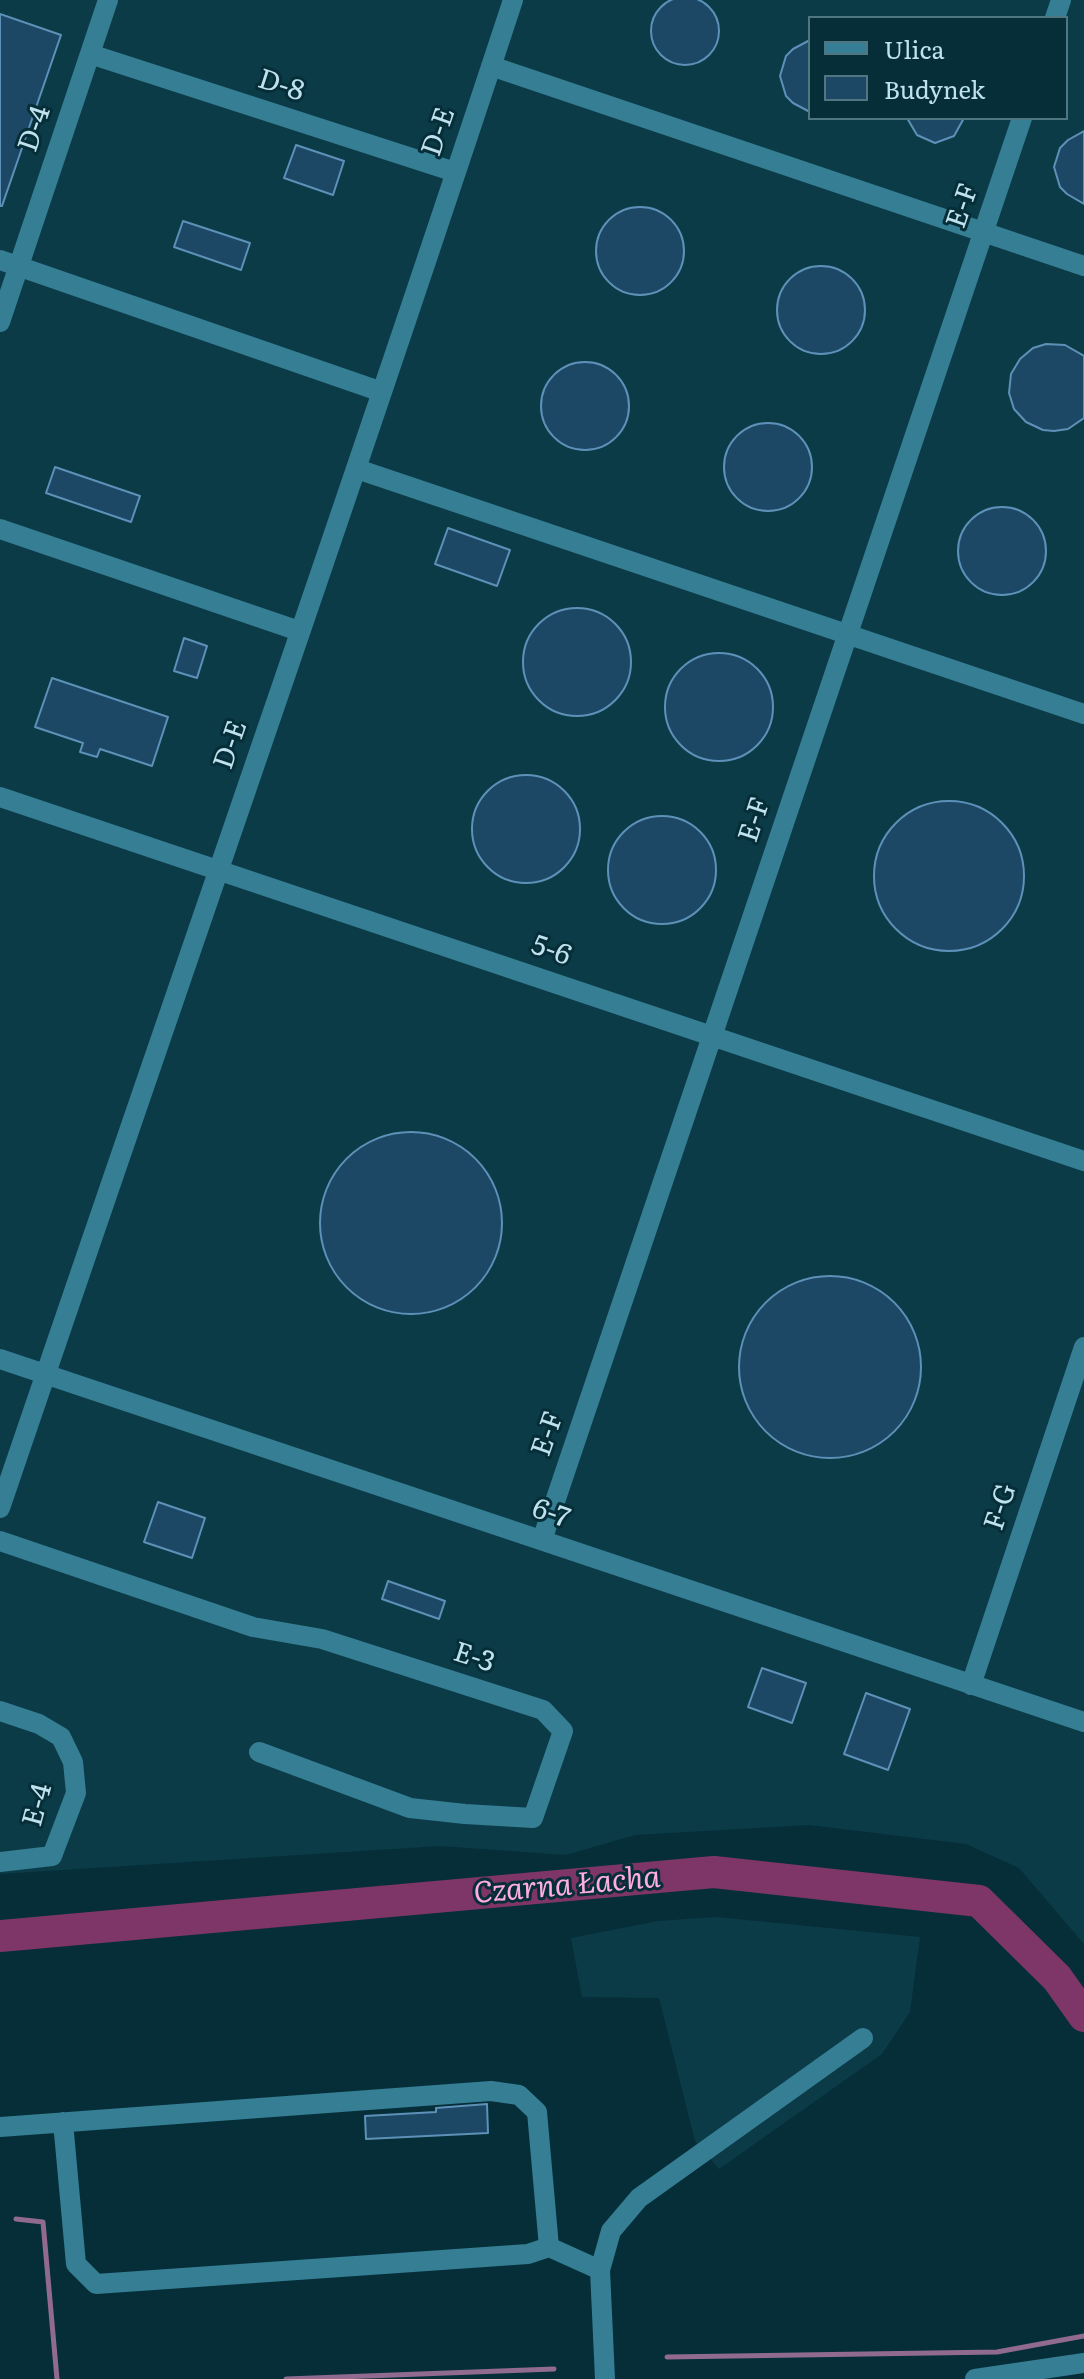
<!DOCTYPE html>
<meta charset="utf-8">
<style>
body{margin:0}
#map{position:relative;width:1084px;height:2379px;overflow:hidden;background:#052e39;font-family:Literata,serif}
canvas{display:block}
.legend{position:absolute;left:808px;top:16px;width:260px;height:104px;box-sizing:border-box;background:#052e39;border:2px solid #507681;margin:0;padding:10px 14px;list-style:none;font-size:24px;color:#c0e2ee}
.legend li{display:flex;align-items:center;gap:16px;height:40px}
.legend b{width:40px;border:2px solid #507681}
</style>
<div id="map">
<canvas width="1084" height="2379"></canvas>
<ul class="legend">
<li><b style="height:10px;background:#357e94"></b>Ulica</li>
<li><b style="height:22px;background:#1c4866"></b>Budynek</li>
</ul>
</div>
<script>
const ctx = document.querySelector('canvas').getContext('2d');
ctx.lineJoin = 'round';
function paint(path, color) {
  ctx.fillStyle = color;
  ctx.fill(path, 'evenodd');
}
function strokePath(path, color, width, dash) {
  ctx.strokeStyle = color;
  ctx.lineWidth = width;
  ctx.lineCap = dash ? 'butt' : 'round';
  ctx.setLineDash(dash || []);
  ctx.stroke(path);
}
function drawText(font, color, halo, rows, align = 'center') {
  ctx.font = font + ' Literata,serif';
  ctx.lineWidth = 6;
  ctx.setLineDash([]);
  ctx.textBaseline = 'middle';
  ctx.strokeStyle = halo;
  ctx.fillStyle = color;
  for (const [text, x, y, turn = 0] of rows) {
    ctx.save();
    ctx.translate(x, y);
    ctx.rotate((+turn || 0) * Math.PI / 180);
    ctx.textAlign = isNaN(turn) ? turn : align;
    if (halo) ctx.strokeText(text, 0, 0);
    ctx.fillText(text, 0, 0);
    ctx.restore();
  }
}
const built = new Path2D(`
 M0,0H1084V1944L1019,1868L966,1844L809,1825L635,1835L566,1855L440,1846L0,1874ZM810,18H1066V118H810Z
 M716,1917L920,1937L910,2012L882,2054L719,2169L695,2141L659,1998L582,1997L571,1938L658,1921Z`);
const stream = new Path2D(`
 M16,2219L43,2222L57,2379
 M667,2357L997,2352L1084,2336
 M286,2379L554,2369`);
const river = new Path2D(`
 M0,1936L714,1872L979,1901L1057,1978L1084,2016`);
const building = new Path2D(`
 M651 31a34 34 0 1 1 68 0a34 34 0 1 1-68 0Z
 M0,14L61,35L2,206H0Z
 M810,40V112L793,103L786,96L780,76L786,56L793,49Z
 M907,118H964L954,136L935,143L917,135Z
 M1084,131V204L1067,194L1060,187L1054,167L1060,148L1068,140Z
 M296,145L344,161L333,195L284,178Z
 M596 251a44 44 0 1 1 88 0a44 44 0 1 1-88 0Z
 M183,221L250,243L241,270L174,247Z
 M777 310a44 44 0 1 1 88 0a44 44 0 1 1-88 0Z
 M1046,344L1065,345L1084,356V418L1068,429L1054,431L1043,430L1026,422L1014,409L1009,393L1011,374L1020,359L1033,348Z
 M541 406a44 44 0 1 1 88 0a44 44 0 1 1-88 0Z
 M724 467a44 44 0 1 1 88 0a44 44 0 1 1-88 0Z
 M55,467L140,496L131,522L46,493Z
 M958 551a44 44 0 1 1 88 0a44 44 0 1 1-88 0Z
 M448,528L510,550L497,586L435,564Z
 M523 662a54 54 0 1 1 108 0a54 54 0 1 1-108 0Z
 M184,638L207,646L197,678L174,671Z
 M665 707a54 54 0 1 1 108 0a54 54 0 1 1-108 0Z
 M52,678L168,717L152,766L100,749L97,757L80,752L83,743L35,727Z
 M472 829a54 54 0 1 1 108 0a54 54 0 1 1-108 0Z
 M874 876a75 75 0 1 1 150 0a75 75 0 1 1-150 0Z
 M608 870a54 54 0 1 1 108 0a54 54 0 1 1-108 0Z
 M320 1223a91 91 0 1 1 182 0a91 91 0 1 1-182 0Z
 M739 1367a91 91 0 1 1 182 0a91 91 0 1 1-182 0Z
 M158,1502L205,1518L192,1558L144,1542Z
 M388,1581L445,1601L439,1619L382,1599Z
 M762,1668L806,1683L792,1723L748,1707Z
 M866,1693L910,1709L888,1770L844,1754Z
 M487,2104L488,2133L366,2139L365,2116L436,2112V2108Z`);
const minor = new Path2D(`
 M1055,18L1061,0
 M90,54L455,172
 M491,66L1084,266
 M0,260L382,392
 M0,322L108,0
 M357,469L1084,714
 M0,529L299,631
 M0,797L1084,1161
 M0,1359L1084,1722
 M0,1508C171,1005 347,504 513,0
 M542,1540L1022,118
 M0,1541L253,1627L322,1639L543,1710L563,1731L533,1818L465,1814L410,1808L259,1752
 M971,1685L1084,1347
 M0,1711L39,1724L61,1737L73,1762L76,1793L52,1856L0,1862
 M63,2122L76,2264L96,2284L528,2254L549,2247
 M0,2127L491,2091L519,2095L537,2112L549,2247L600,2270
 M605,2379L600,2270L611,2231L639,2198L863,2038
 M975,2379L1084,2363`);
const streetNames = [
 ["D-8",281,86,18],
 ["D-4",35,129,-71],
 ["D-E",439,132,-71],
 ["E-F",963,206,-71],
 ["D-E",231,745,-71],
 ["E-F",755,820,-72],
 ["5-6",551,951,19],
 ["E-F",548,1434,-71],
 ["F-G",1001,1507,-72],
 ["6-7",551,1514,19],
 ["E-3",474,1658,18],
 ["E-4",38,1805,-75]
];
const waterNames = [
 ["Czarna Łacha",567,1886,-5]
];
paint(built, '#0c3b48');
strokePath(stream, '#916a90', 5);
strokePath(river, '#7d3667', 32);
paint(building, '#1c4866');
strokePath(building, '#5d91b7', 2);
strokePath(minor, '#357e94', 20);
drawText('28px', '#c0e2ee', '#052e39', streetNames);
drawText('italic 30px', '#feace1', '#052e39', waterNames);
</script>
